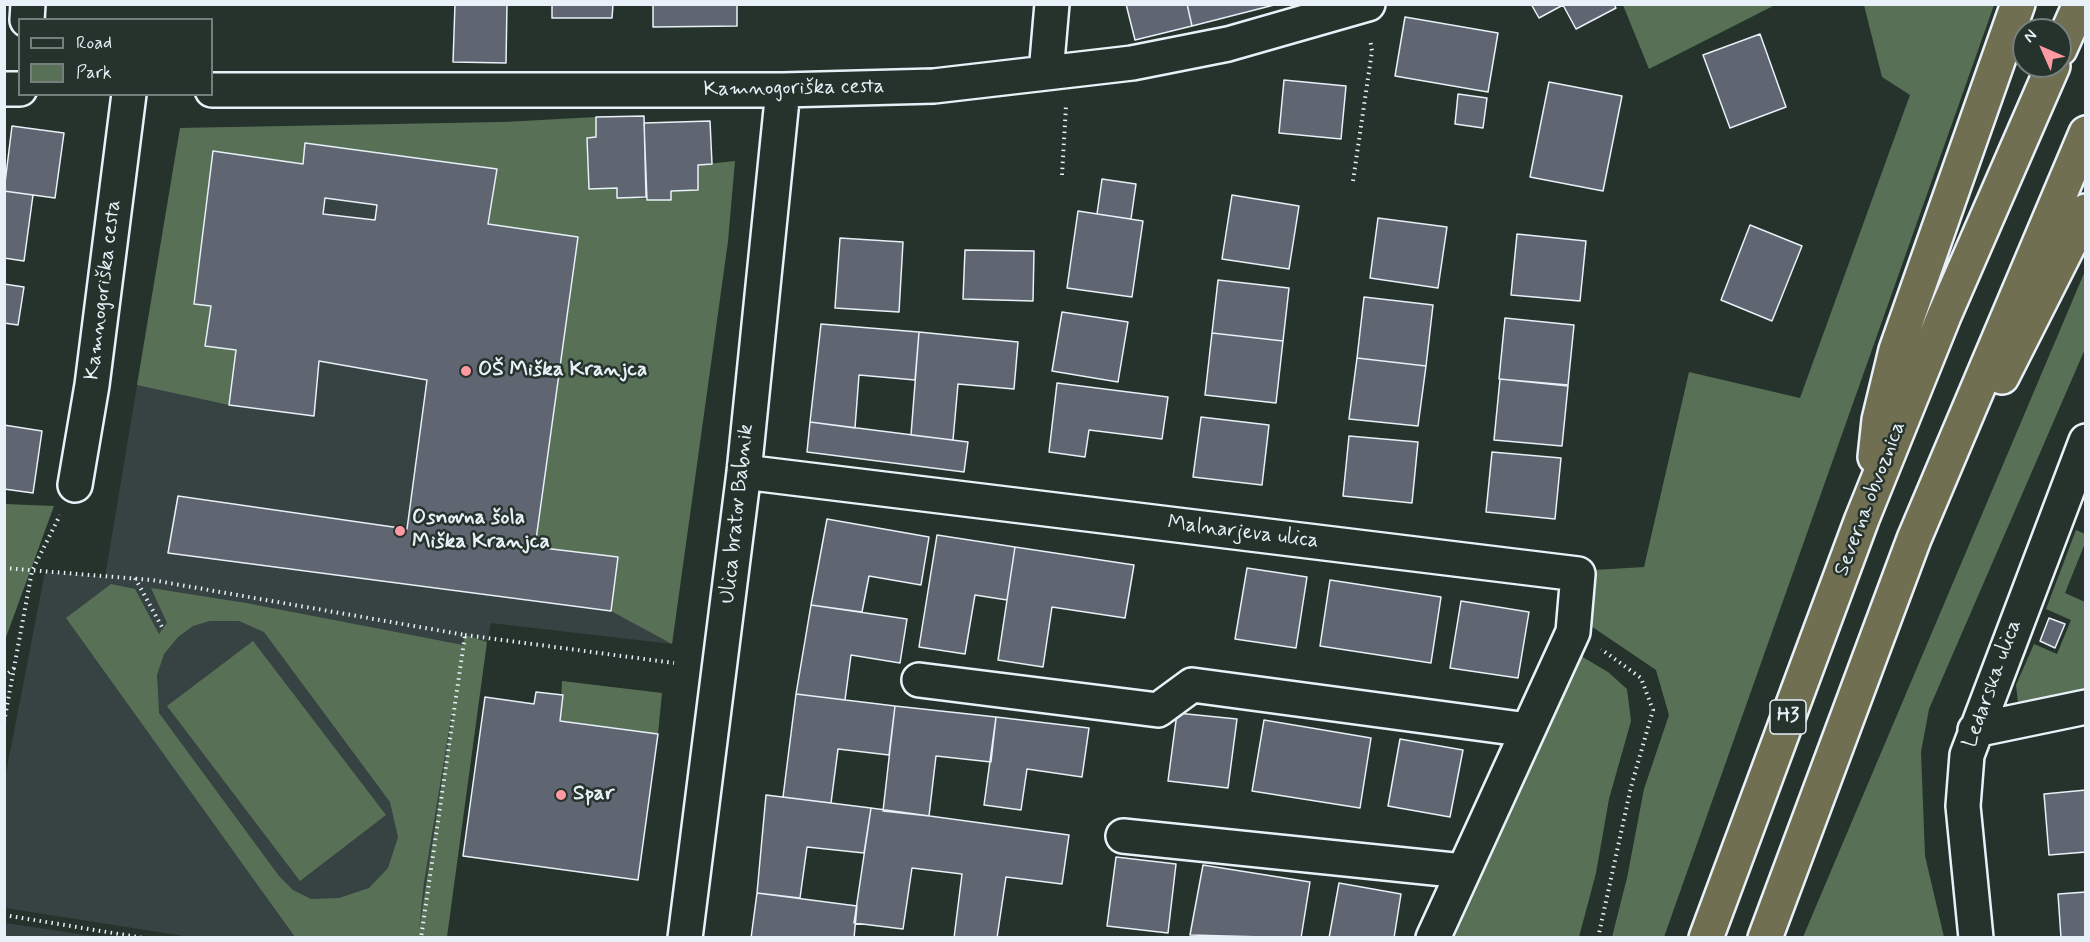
<!DOCTYPE html>
<meta charset="utf-8">
<style>
body{margin:0}
#map{position:relative;width:2090px;height:942px;overflow:hidden;background:#26332d;font-family:Mynerve,sans-serif}
canvas{display:block}
.frame{position:absolute;inset:0;border:6px solid #e8f1f8;pointer-events:none}
.legend{position:absolute;left:18px;top:18px;width:195px;height:78px;box-sizing:border-box;background:#26332d;border:2px solid #747f7e;margin:0;padding:8px 10px;list-style:none;font-size:18px;color:#e8f1f8}
.legend li{display:flex;align-items:center;gap:12px;height:30px}
.legend b{width:30px;border:2px solid #747f7e}
.north{position:absolute;left:2012px;top:18px;width:60px;height:60px;box-sizing:border-box;background:#26332d;border:2px solid #747f7e;border-radius:50%;rotate:315deg;font-size:16px;font-weight:700;line-height:24px;text-align:center;color:#e8f1f8}
.north::after{content:'';display:block;margin:auto;width:21px;height:27px;background:#ff9aa2;clip-path:polygon(50% 0,100% 100%,50% 72%,0 100%)}
</style>
<div id="map">
<canvas width="2090" height="942"></canvas>
<div class="frame"></div>
<ul class="legend">
<li><b style="height:8px;background:#26332d"></b>Road</li>
<li><b style="height:16px;background:#587156"></b>Park</li>
</ul>
<div class="north">N</div>
</div>
<script>
const ctx = document.querySelector('canvas').getContext('2d');
ctx.lineJoin = 'round';
function paint(path, color) {
  ctx.fillStyle = color;
  ctx.fill(path, 'evenodd');
}
function strokePath(path, color, width, dash) {
  ctx.strokeStyle = color;
  ctx.lineWidth = width;
  ctx.lineCap = dash ? 'butt' : 'round';
  ctx.setLineDash(dash || []);
  ctx.stroke(path);
}
function drawText(font, color, halo, rows, align = 'center') {
  ctx.font = font + ' Mynerve,sans-serif';
  ctx.lineWidth = 5;
  ctx.setLineDash([]);
  ctx.textBaseline = 'middle';
  ctx.strokeStyle = halo;
  ctx.fillStyle = color;
  for (const [text, x, y, turn = 0] of rows) {
    ctx.save();
    ctx.translate(x, y);
    ctx.rotate((+turn || 0) * Math.PI / 180);
    ctx.textAlign = isNaN(turn) ? turn : align;
    if (halo) ctx.strokeText(text, 0, 0);
    ctx.fillText(text, 0, 0);
    ctx.restore();
  }
}
const built = new Path2D(`
 M551,121L545,220L728,241L672,644L491,623L487,642L465,635L419,937H190L5,908V778L45,572L105,577L180,128Z
 M5,923L100,937H5Z`);
const green = new Path2D(`
 M1623,5V4L1775,5L1649,69Z
 M1864,5H1994L1664,937H1612L1627,878L1644,789L1669,715L1656,670L1588,624L1595,570L1644,567L1689,372L1800,398L1910,95L1882,77Z
 M596,117V137L588,138L589,189L617,188V197L671,200V191L698,190V165L735,161L728,241L672,644L611,611L618,557L535,547L578,237L488,224L497,169L305,143L303,164L214,151L194,304L211,306L205,346L236,350L229,405L137,385L180,128L504,122Z
 M2085,271V349L1929,709L1921,752L1925,856L1944,937H1803Z
 M5,504L54,506L5,640L4,504Z
 M2076,530L2085,534V543L2065,593L2085,602V697L2025,709L2018,703L2016,685L2034,644L2057,654L2071,620L2046,609Z
 M111,584L135,589L159,634L167,623L151,588L246,603L463,645L465,635L487,642L447,937H295L66,618ZM210,621H239L264,632L390,802L398,837L388,868L369,888L339,898L311,899L293,890L279,876L159,713L157,675L164,654L178,637L193,626ZM452,712H453L419,930L424,882Z
 M253,641L386,815L300,881L167,706Z
 M1581,656L1608,672L1627,689L1631,721L1609,799L1596,873L1579,937L1450,938Z
 M562,681L662,693L658,734L560,721Z`);
const building = new Path2D(`
 M455,4H507L506,63L453,62Z
 M552,4H613L612,18H552Z
 M653,4H737V26L653,27Z
 M1126,4H1187L1192,26L1135,40Z
 M1187,4H1278L1192,26Z
 M1531,4H1614L1616,8L1576,29L1563,5L1539,18Z
 M1405,17L1498,33L1488,92L1395,76Z
 M1760,34L1786,107L1730,128L1703,55Z
 M1284,80L1346,86L1341,139L1279,133Z
 M1549,82L1622,96L1603,191L1530,177Z
 M1458,94L1487,98L1483,128L1455,124Z
 M644,116L646,197L617,198V188L589,189L587,138L596,137V117Z
 M710,121L712,164L698,165V190L671,191V200H647L644,123Z
 M12,126L64,133L55,198L4,191Z
 M305,143L497,169L488,224L578,237L535,547L618,557L611,611L168,553L178,496L407,529L427,380L319,361L314,416L229,405L236,350L205,346L211,306L194,304L213,151L303,164ZM325,198L377,205L375,220L323,214Z
 M1102,179L1136,184L1131,219L1097,214Z
 M4,191L33,195L24,261L4,258Z
 M1232,195L1299,206L1289,269L1222,259Z
 M1078,211L1143,221L1132,297L1067,288Z
 M1378,218L1447,227L1438,288L1370,278Z
 M1750,225L1802,246L1772,321L1721,300Z
 M1517,234L1586,241L1580,301L1511,295Z
 M840,238L903,242L899,312L835,308Z
 M965,250L1034,251L1033,301L963,299Z
 M1218,280L1289,288L1283,341L1212,333Z
 M4,284L24,287L18,325L4,323Z
 M1364,297L1433,305L1426,366L1357,358Z
 M1062,312L1128,322L1118,382L1052,371Z
 M1505,318L1574,325L1568,385L1499,379Z
 M821,324L919,332L915,380L859,375L855,428L810,422Z
 M919,332L1018,342L1014,389L958,384L953,440L911,435Z
 M1212,333L1283,341L1276,403L1205,395Z
 M1357,358L1426,366L1418,426L1349,419Z
 M1500,379L1568,386L1562,446L1494,440Z
 M1057,383L1168,397L1162,439L1089,430L1085,457L1049,452Z
 M1201,417L1269,425L1262,485L1193,477Z
 M810,422L968,442L964,472L807,452Z
 M4,425L42,431L33,493L4,489Z
 M1349,436L1418,442L1412,503L1343,496Z
 M1492,452L1561,458L1555,519L1486,512Z
 M827,519L929,537L921,585L869,576L862,612L811,605Z
 M937,535L1015,547L1007,600L975,595L965,654L919,647Z
 M1015,547L1134,565L1125,618L1052,607L1043,667L998,660Z
 M1247,568L1307,577L1296,648L1235,639Z
 M1330,580L1441,597L1431,663L1320,646Z
 M1461,601L1529,612L1518,678L1450,668Z
 M811,605L907,619L900,663L851,655L845,700L796,694Z
 M2049,618L2065,624L2055,648L2040,641Z
 M536,692L563,695L560,721L658,734L638,880L463,856L485,697L534,704Z
 M796,694L895,706L889,755L838,749L831,803L783,797Z
 M895,706L996,717L991,762L936,756L929,816L883,811Z
 M1177,713L1237,719L1228,788L1168,781Z
 M996,717L1089,728L1082,777L1027,769L1021,810L984,805Z
 M1264,720L1371,738L1360,808L1252,791Z
 M1400,739L1463,750L1450,817L1388,806Z
 M2086,790V852L2049,855L2044,794Z
 M766,795L871,808L864,853L807,847L800,898L757,893Z
 M871,808L1069,835L1062,884L1006,877L997,938H954L962,874L912,868L903,929L854,923Z
 M1116,857L1176,864L1168,933L1107,926Z
 M1203,865L1310,882L1301,938L1190,935Z
 M1339,883L1401,894L1394,938H1329Z
 M2086,892V938H2061L2058,894Z
 M757,893L857,906L854,938H751Z`);
const path = new Path2D(`
 M1062,175L1066,106
 M1353,181L1372,51L1370,39
 M4,568L152,580L465,635L421,938
 M135,578L163,629
 M465,635L674,663
 M4,677L14,668
 M4,722L32,571L60,515
 M4,915L143,938
 M1598,938L1631,787L1653,710L1641,678L1601,649`);
const minor = new Path2D(`
 M27,20L28,4
 M1046,73L1052,4
 M4,89H20
 M212,90H783L934,86L1132,63L1228,44L1368,4
 M744,472L1578,574L1573,632L1433,938
 M75,485L92,385L129,94
 M919,680L1158,710L1192,685L1528,730
 M1975,730L2086,707
 M1123,836L1463,871
 M685,938L744,472L783,90
 M1976,938L1963,806L1967,755L2086,441`);
const highway = new Path2D(`
 M2060,49L2080,4
 M2002,377L2086,211
 M1875,457L1879,420L1896,350L2018,4
 M1706,938L1862,519L1944,316L2053,66
 M1765,938L1914,539L2086,133`);
const markers = [
 [466,371,6,"#ff9aa2"],
 [400,531,6,"#ff9aa2"],
 [561,795,6,"#ff9aa2"]
];
const shields = [
 [1788,717,36]
];
const shieldNames = [
 ["H3",1788,717]
];
const streetNames = [
 ["Kamnogoriška cesta",794,89,-1],
 ["Kamnogoriška cesta",104,290,-83],
 ["Severna obvoznica",1871,499,-69],
 ["Ulica bratov Babnik",738,514,-84],
 ["Malnarjeva ulica",1243,533,7],
 ["Ledarska ulica",1993,684,-70]
];
const poiNames = [
 ["OŠ Miška Kranjca",478,371],
 ["Osnovna šola",412,519],
 ["Miška Kranjca",412,543],
 ["Spar",573,795]
];
paint(built, '#374242');
paint(green, '#587156');
paint(building, '#606572');
strokePath(building, '#e8f1f8', 1.5);
strokePath(minor, '#e8f1f8', 38);
strokePath(highway, '#e8f1f8', 38);
strokePath(path, '#e8f1f8', 4, [1.5, 4.5]);
strokePath(minor, '#26332d', 33);
strokePath(highway, '#716f52', 33);
for (const [x, y, r, color] of markers) {
  const dot = new Path2D();
  dot.arc(x, y, r, 0, 2 * Math.PI);
  ctx.fillStyle = color;
  ctx.fill(dot);
  strokePath(dot, '#26332d', 2);
}
for (const [x, y, w] of shields) {
  const box = new Path2D();
  box.roundRect(x - w / 2, y - 17, w, 34, 4.5);
  ctx.fillStyle = '#26332d';
  ctx.fill(box);
  strokePath(box, '#e8f1f8', 1.5);
}
drawText('bold 20px', '#e8f1f8', null, shieldNames);
drawText('21px', '#e8f1f8', '#26332d', streetNames);
drawText('bold 21px', '#e8f1f8', '#26332d', poiNames, 'left');
</script>
